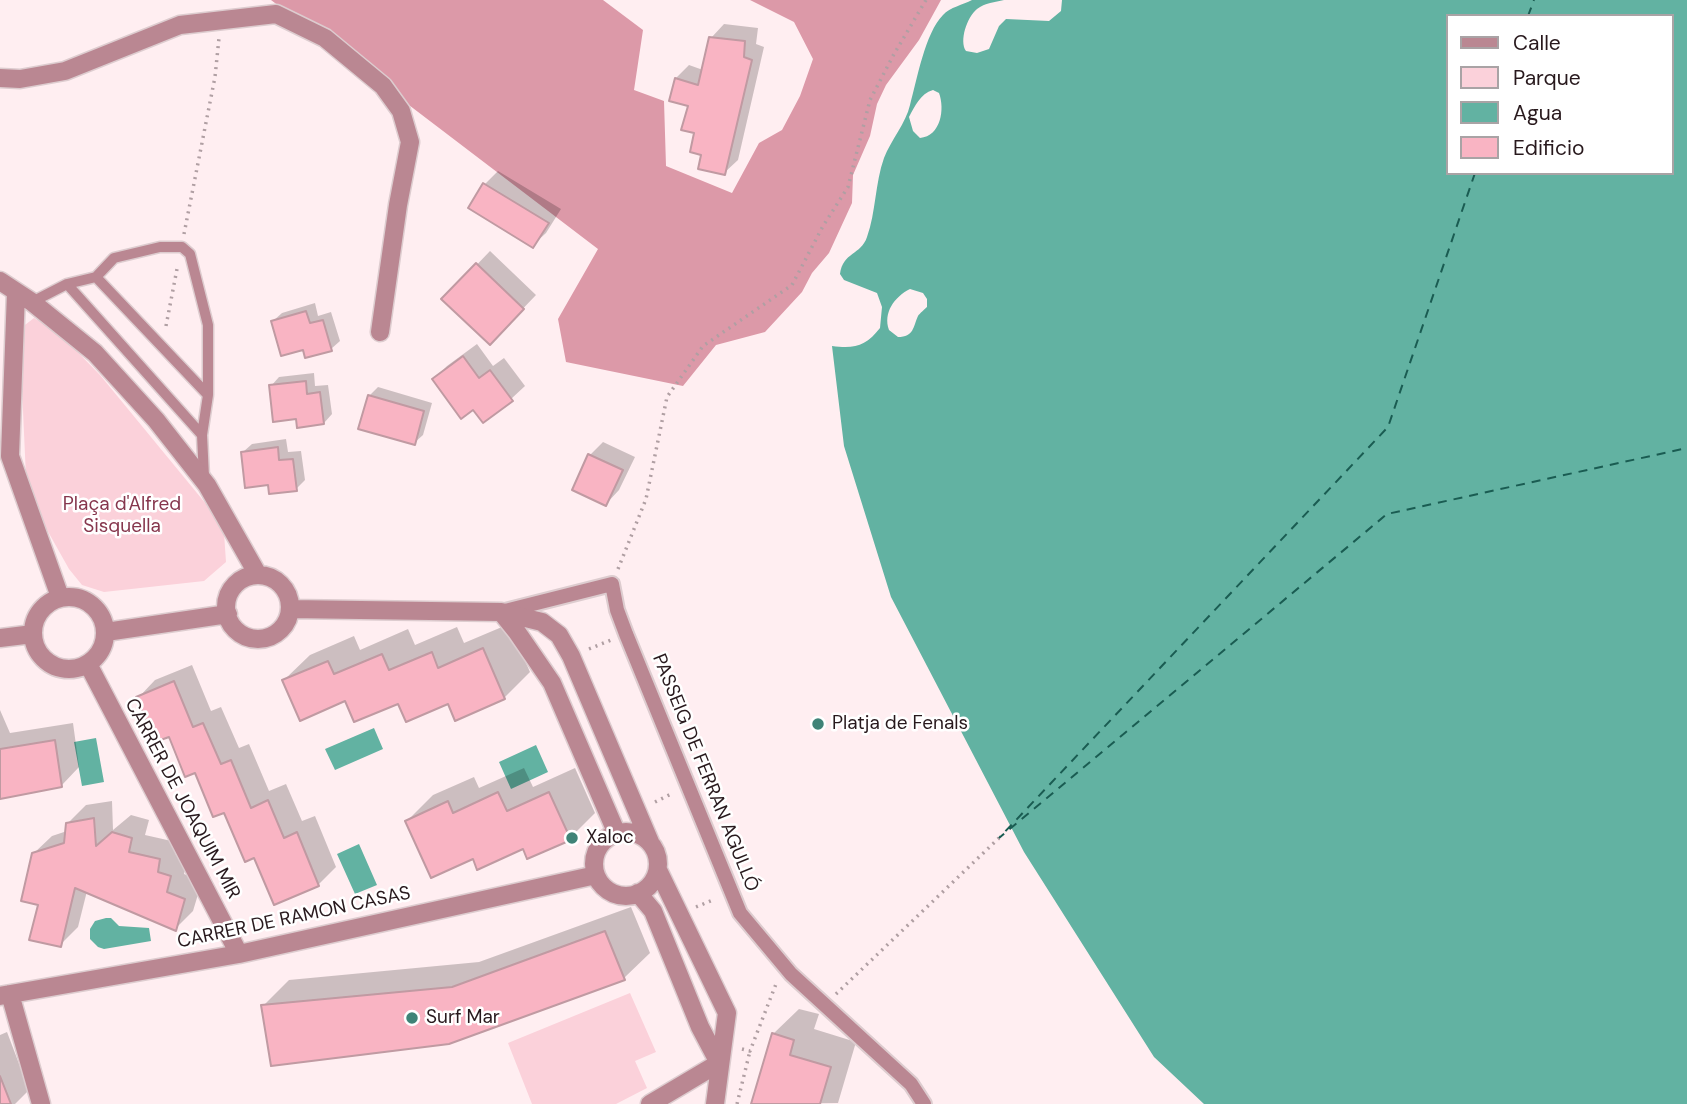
<!DOCTYPE html>
<meta charset="utf-8">
<style>
body{margin:0}
#map{position:relative;width:1687px;height:1104px;overflow:hidden;background:#ffeef1;font-family:"DM Sans",sans-serif}
canvas{display:block}
.legend{position:absolute;left:1446px;top:14px;width:228px;height:161px;box-sizing:border-box;background:#fff;border:2px solid #a9a3a5;margin:0;padding:9px 12px;list-style:none;font-size:21px;color:#28191d}
.legend li{display:flex;align-items:center;gap:14px;height:35px}
.legend b{width:35px;border:2px solid #a9a3a5}
</style>
<div id="map">
<canvas width="1687" height="1104"></canvas>
<ul class="legend">
<li><b style="height:9px;background:#ba8792"></b>Calle</li>
<li><b style="height:19px;background:#fbd1da"></b>Parque</li>
<li><b style="height:19px;background:#62b2a2"></b>Agua</li>
<li><b style="height:19px;background:#f9b4c3"></b>Edificio</li>
</ul>
</div>
<script>
const ctx = document.querySelector('canvas').getContext('2d');
ctx.lineJoin = 'round';
function paint(path, color) {
  ctx.fillStyle = color;
  ctx.fill(path, 'evenodd');
}
function strokePath(path, color, width, dash) {
  ctx.strokeStyle = color;
  ctx.lineWidth = width;
  ctx.lineCap = dash ? 'butt' : 'round';
  ctx.setLineDash(dash || []);
  ctx.stroke(path);
}
function drawText(font, color, halo, rows, align = 'center') {
  ctx.font = font + ' "DM Sans",sans-serif';
  ctx.lineWidth = 5;
  ctx.setLineDash([]);
  ctx.textBaseline = 'middle';
  ctx.strokeStyle = halo;
  ctx.fillStyle = color;
  for (const [text, x, y, turn = 0] of rows) {
    ctx.save();
    ctx.translate(x, y);
    ctx.rotate((+turn || 0) * Math.PI / 180);
    ctx.textAlign = isNaN(turn) ? turn : align;
    if (halo) ctx.strokeText(text, 0, 0);
    ctx.fillText(text, 0, 0);
    ctx.restore();
  }
}
const green = new Path2D(`
 M34,318L60,334L100,375L206,504L224,533L226,562L204,581L104,592L82,585L69,569L37,512L26,477L20,344L21,328Z
 M630,993L656,1052L635,1061L647,1088L616,1104H532L508,1043Z`);
const forest = new Path2D(`
 M271,0H603L643,30L634,90L664,101L666,166L732,193L759,143L782,130L800,96L813,59L794,22L750,0H941L919,40L886,85L877,104L870,136L853,175L852,203L829,253L812,273L802,292L765,332L716,345L683,386L566,362L558,319L598,249Z`);
const water = new Path2D(`
 M972,0H1004C995,2 985,3 977,9C967,17 959,41 966,51L977,53L989,49L999,26L1006,19L1049,21L1061,11L1062,0H1687V1104H1204L1154,1057L1024,852L891,597L844,446L832,346C855,349 866,346 880,328L882,307L877,293L844,280L840,274C843,252 861,255 867,237C876,212 875,183 884,158C891,140 906,123 910,105C917,80 925,33 943,15C950,7 963,5 972,0ZM1447,16H1671V173H1447ZM933,90L939,93C945,109 941,136 920,138L913,131L909,117C915,106 920,94 933,90ZM910,289L923,293L927,299V307C926,308 919,314 918,316C913,327 914,337 898,337L889,330C883,313 894,297 910,289Z
 M374,728L383,749L335,770L325,749Z
 M96,738L104,782L82,786L74,742Z
 M536,745L548,772L511,789L499,762Z
 M359,844L377,885L355,894L337,854Z
 M106,918H111L119,926L149,928L151,941L104,949L98,947L90,939V929L95,921Z`);
const shadow = new Path2D(`
 M724,24L758,28L756,44L764,47L738,160L724,173L703,153L690,105L676,78L689,65L703,70L711,38Z
 M498,171L561,209L546,233L532,246L470,208L485,184Z
 M490,251L536,295L490,343L444,299Z
 M315,303L318,316L331,312L340,341L331,349L304,348L273,321L282,313Z
 M477,344L493,366L504,358L525,386L511,399L474,407L434,379L447,366Z
 M314,373L315,386L328,385L332,414L324,423L297,417L271,386L279,377Z
 M378,387L432,403L423,435L414,443L369,396Z
 M286,439L288,452L301,451L305,480L296,489L270,483L243,452L252,444Z
 M603,442L635,457L619,490L606,504L590,455Z
 M509,624L530,672L504,698L449,702L346,699L284,680L310,655L354,636L360,650L408,629L415,645L457,627L464,643Z
 M192,665L211,711L221,707L239,748L249,744L269,791L286,784L302,821L315,816L336,867L318,885L255,856L170,734L138,698L155,680Z
 M0,710L10,733L73,723L79,767L62,785L0,797Z
 M524,768L533,787L575,768L595,813L570,838L473,857L407,821L433,795L474,777L479,788Z
 M112,801L113,830L131,815L149,820L145,835L176,842L175,854L188,858L184,874L202,881L193,911L175,929L87,891L78,927L60,945L40,904L33,854L52,836L67,831L68,823L86,805Z
 M631,907L650,953L624,978L263,1006L289,980L479,962Z
 M799,1009L819,1014L814,1029L856,1042L838,1103L753,1104L773,1034Z
 M7,1032L29,1090L15,1104H0V1035Z`);
const ferry = new Path2D(`
 M1528,16L1534,0
 M1475,173L1388,427L999,838L1387,514L1687,448`);
const building = new Path2D(`
 M709,37L745,41L744,57L752,60L725,175L698,169L701,155L690,152L694,133L681,130L688,106L669,101L675,78L698,85Z
 M483,183L549,223L533,248L468,208Z
 M476,263L524,309L490,345L441,299Z
 M306,311L310,323L323,320L332,351L305,358L303,350L281,356L271,321Z
 M463,356L479,378L490,370L513,401L483,423L473,410L461,419L432,379Z
 M306,381L307,394L320,392L324,424L297,428L296,419L273,422L269,385Z
 M368,395L424,411L415,445L358,429Z
 M278,447L279,460L293,459L297,491L269,494L268,485L245,488L241,452Z
 M588,454L623,470L606,506L572,490Z
 M483,648L505,699L455,721L448,704L406,722L398,704L354,722L345,701L300,721L282,680L328,661L334,674L382,654L389,670L432,652L438,668Z
 M174,681L193,727L203,723L221,764L231,760L251,808L268,800L284,838L297,832L319,886L274,905L254,858L245,862L224,813L213,817L195,773L185,777L169,737L155,742L136,697Z
 M55,740L62,787L0,799V749Z
 M498,792L507,811L549,792L571,840L527,859L523,849L477,870L473,859L431,878L405,821L448,801L453,813Z
 M94,818L96,846L112,832L132,838L129,852L160,859L158,872L171,876L167,892L185,899L176,931L75,888L61,947L29,940L38,905L21,901L32,853L64,843L66,823Z
 M605,931L625,980L449,1044L271,1066L261,1005L452,987Z
 M772,1033L794,1040L790,1055L831,1067L820,1104H751Z
 M0,1076L11,1104H0Z`);
const path = new Path2D(`
 M184,234L215,77L219,38
 M166,326L177,269
 M618,569L646,499L667,397L703,346L792,285L823,226L848,187L870,100L894,54L926,0
 M589,649L611,640
 M655,802L673,793
 M696,907L715,899
 M836,994L999,838
 M742,1049L750,1051L776,984
 M737,1104L750,1051`);
const service = new Path2D(`
 M96,277L114,258L160,247H182L190,254L208,325V395
 M67,284L202,435
 M32,302L67,284L96,277L208,395L202,435L204,477`);
const pedestrian = new Path2D(`
 M501,612L612,584L617,610L626,634L740,913L791,974L911,1084L924,1104`);
const minor = new Path2D(`
 M0,78L20,79L65,71L180,25L276,14L325,38L383,86L401,111L410,142L398,205L380,332
 M0,281L32,302L95,353L156,420L207,485L258,575
 M16,292L10,456L60,597
 M226 607a32 32 0 1 1 64 0a32 32 0 1 1-64 0Z
 M33 633a36 36 0 1 1 72 0a36 36 0 1 1-72 0Z
 M290,609L501,612L542,622L559,635L571,656L650,842
 M501,612L517,632L552,683L617,834
 M106,632L228,614
 M0,638L33,634
 M88,664L239,954
 M594 864a32 32 0 1 1 64 0a32 32 0 1 1-64 0Z
 M658,870L727,1013L715,1104
 M638,893L653,911L700,1027L719,1063
 M10,994L41,1104
 M0,996L239,954L596,875
 M650,1104L719,1063`);
const markers = [
 [818,724,7,"#3f8377"],
 [572,838,7,"#3f8377"],
 [412,1018,7,"#3f8377"]
];
const parkNames = [
 ["Plaça d'Alfred",122,505],
 ["Sisquella",122,527]
];
const poiNames = [
 ["Platja de Fenals",832,724],
 ["Xaloc",586,838],
 ["Surf Mar",426,1018]
];
const streetNames = [
 ["PASSEIG DE FERRAN AGULLÓ",705,773,68],
 ["CARRER DE JOAQUIM MIR",182,799,62],
 ["CARRER DE RAMON CASAS",294,918,-12]
];
paint(green, '#fbd1da');
paint(forest, '#dc99a8');
paint(water, '#62b2a2');
paint(shadow, '#0003');
strokePath(ferry, '#1a5c52', 2, [9, 7]);
paint(building, '#f9b4c3');
strokePath(building, '#c09aa2', 2);
strokePath(service, '#ddcccf', 13);
strokePath(pedestrian, '#ddcccf', 18);
strokePath(minor, '#ddcccf', 21);
strokePath(path, '#b09fa3', 3.5, [2, 5]);
strokePath(service, '#ba8792', 10);
strokePath(pedestrian, '#ba8792', 14);
strokePath(minor, '#ba8792', 18);
for (const [x, y, r, color] of markers) {
  const dot = new Path2D();
  dot.arc(x, y, r, 0, 2 * Math.PI);
  ctx.fillStyle = color;
  ctx.fill(dot);
  strokePath(dot, '#fff', 2.5);
}
drawText('19px', '#86364d', '#fff', parkNames);
drawText('19px', '#28191d', '#fff', poiNames, 'left');
drawText('19px', '#28191d', '#fff', streetNames);
</script>
